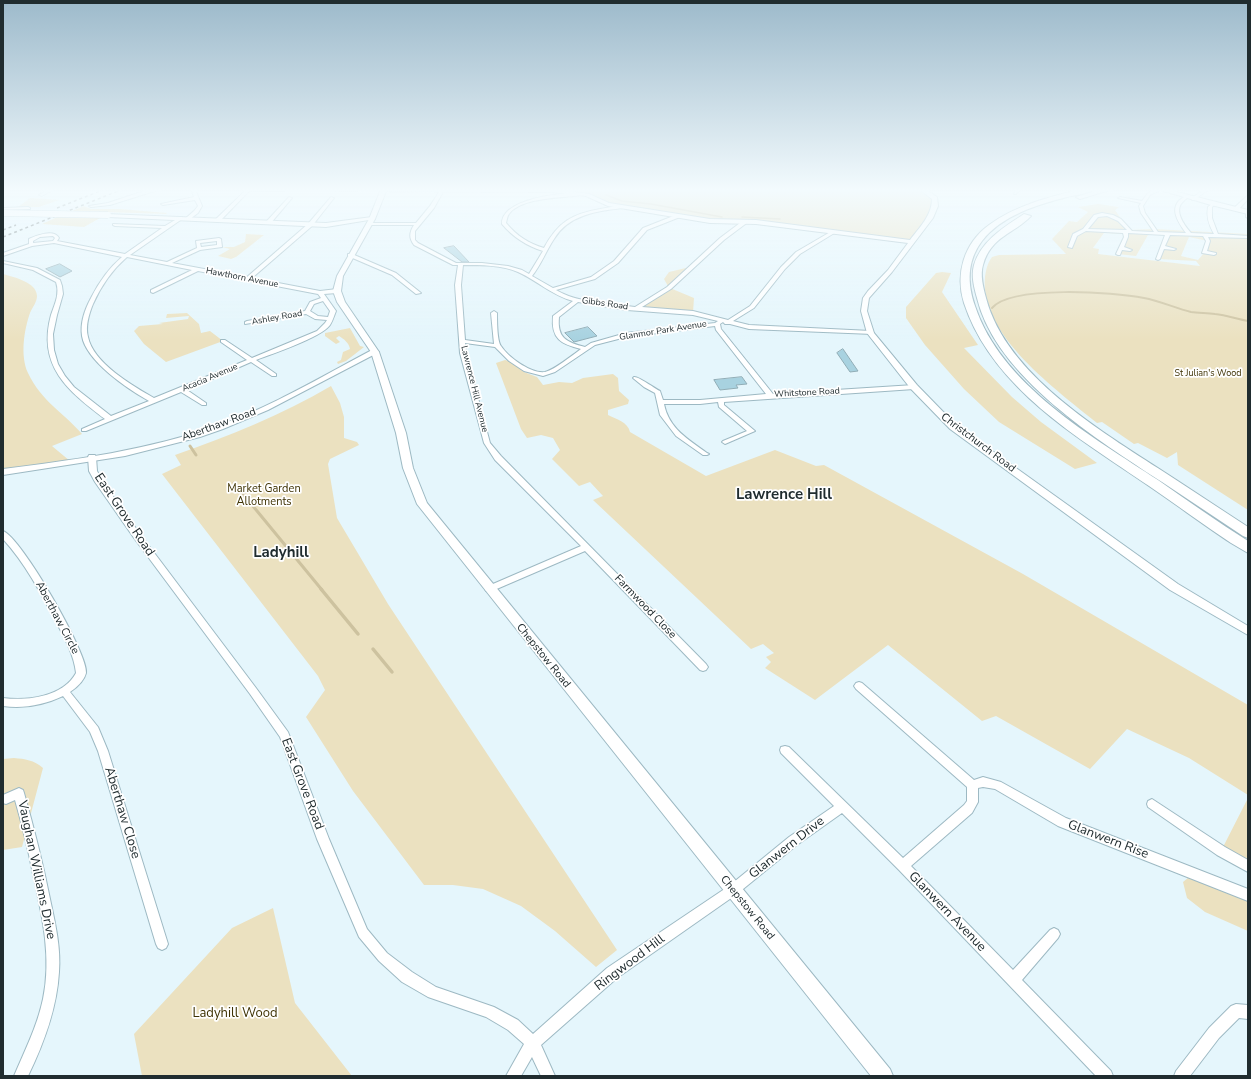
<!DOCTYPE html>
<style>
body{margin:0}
#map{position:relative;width:1251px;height:1079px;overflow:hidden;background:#e5f6fc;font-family:"Nunito Sans",sans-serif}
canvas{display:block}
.frame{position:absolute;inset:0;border:4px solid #202c2f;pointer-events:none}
</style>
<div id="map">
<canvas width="1251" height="1079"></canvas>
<div class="frame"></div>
</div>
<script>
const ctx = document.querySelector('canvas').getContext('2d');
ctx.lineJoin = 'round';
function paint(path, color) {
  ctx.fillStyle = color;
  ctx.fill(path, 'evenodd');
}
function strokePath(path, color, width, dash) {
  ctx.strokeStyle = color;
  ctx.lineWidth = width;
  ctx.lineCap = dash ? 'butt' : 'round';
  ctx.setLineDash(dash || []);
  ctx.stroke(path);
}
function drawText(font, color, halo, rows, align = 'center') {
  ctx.font = font + ' "Nunito Sans",sans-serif';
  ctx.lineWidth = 3.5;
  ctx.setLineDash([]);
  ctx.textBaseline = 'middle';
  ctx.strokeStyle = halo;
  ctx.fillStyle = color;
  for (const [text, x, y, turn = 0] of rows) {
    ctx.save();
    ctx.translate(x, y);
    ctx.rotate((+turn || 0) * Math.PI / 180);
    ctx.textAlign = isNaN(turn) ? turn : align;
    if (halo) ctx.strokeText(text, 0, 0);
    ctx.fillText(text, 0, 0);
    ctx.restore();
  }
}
const green = new Path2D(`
 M384,189H922L932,195L935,206L911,242L785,226L724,222L608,204L591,197L563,191Z
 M30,198H33L59,200L39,207H18Z
 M1098,204L1119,207L1115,210L1129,230L1154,229L1248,234V510L1178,465L1177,452L1167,458L1138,443L1134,444L1102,422L1097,423C1057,390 979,335 985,277C986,270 987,264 992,257L999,255L1066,254L1052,239L1069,221L1077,222L1088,212L1078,207ZM1104,233L1126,234L1118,254L1136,256L1148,235H1167L1158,259L1196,261L1200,266L1098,254L1099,249L1093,248ZM1189,237L1208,241L1204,253L1198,260L1181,256Z
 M84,206L91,209H120L167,213L166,214H168L72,211Z
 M64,214L166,218L168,220L102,217L84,227L42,224Z
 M246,234L264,235L236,257L231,259L218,256L230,249L222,247H234L245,242Z
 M694,266L670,288L694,298L693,313L637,308L669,288L664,279L669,272Z
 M942,272L951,273L942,292L978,345L964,348L1012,397L1041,422L1097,463L1075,469L999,422L964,389L925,345L906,318V307L936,273Z
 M3,274C13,277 37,282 37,296C37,302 32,308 30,313C24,330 20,356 28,373C42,402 62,411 82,434L52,446L70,461L3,472Z
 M187,313L199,324L201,333L210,331L223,341L166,362L144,344L134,331L139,326L163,324L159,323L188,319L189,316L166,318L167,314Z
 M350,328L360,346L364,347L346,361L338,364L337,362L341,360L343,352L350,349C349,343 344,339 339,336L336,338L340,342L336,344L325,336V333Z
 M505,360L512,362L524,372L537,377L543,385L559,382L572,383L583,378L613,374L618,378L619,391L629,400L628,404L608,410V415C616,419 628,422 630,432L706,476L775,450L816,466L824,465L1023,574L1248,705V795L1189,758L1127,729L1090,769L996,716L982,721L888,645L815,700L765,668L771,662L766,657L774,653L763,644L751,649L593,500L603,496L590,482L579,486L552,459L560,450L553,438L541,435L527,438L521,429L496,363Z
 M331,386L340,403L344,417V438L357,442L359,445L330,459L328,464L337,518L388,604L617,950L596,967L555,931L521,906L483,889L453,885H424L353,791L306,717L325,690L318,676L162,474L181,465L175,455C229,436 282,415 331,386Z
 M14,758C25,759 34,760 43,768L22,847L3,850V759Z
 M1248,798V866L1221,851Z
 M1194,873L1248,895V931L1205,912L1187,898L1183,882Z
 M273,908L295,1003L352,1076H142L134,1034L232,928Z`);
const streamFar3 = new Path2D(`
 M606,195L622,201L651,204L722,217
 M742,217L780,219`);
const streamFar2 = new Path2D(`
 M992,308C1011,285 1114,292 1144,298C1160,301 1175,308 1191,312C1199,313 1207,313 1215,314C1226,315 1237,319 1248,321`);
const streamFar1 = new Path2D(`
 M190,446L196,455
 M234,483L322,590`);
const stream = new Path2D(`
 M321,589L358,634
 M373,649L392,672`);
const building = new Path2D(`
 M454,246L469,262H462L444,248Z
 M60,264L72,271L60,277L46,269Z
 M588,327L597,336L574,342L565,333Z
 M843,349L858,371L850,372L837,353Z
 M742,377L747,384L736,385L738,388L720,390L714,380Z`);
const minor = new Path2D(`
 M49,189H54L42,196L39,195Z
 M150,189H161L110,205L91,207L89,206L108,203Z
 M191,189H195L202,206L198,213L190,219L186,218L194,211L198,206L195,200L163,205L161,204L194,197Z
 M247,189H386L384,190L249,191L220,221H216V219Z
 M441,189L444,190L434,208L415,231V240L418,243L456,263H482L508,266L522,270L529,274L543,251C527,246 513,237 502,224C501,198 564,192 583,193L582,195C563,198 521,197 509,214C507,216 507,220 506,223C516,235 529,244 544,248C558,222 572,214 600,209C609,207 617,206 626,206V208H624C598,211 569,214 554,239C546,251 541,265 532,276L553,288L591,277L614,261L643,228L676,215H680V217L647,230L618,263L595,279L556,290C576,302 604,303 627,306L635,307L667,287L720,238L744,220H748V222L724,240L671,289L642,307L693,311L728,320L750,306L781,267L796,252L832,231L836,232L800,254L785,269L754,308L733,321L749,325L871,331L874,333L873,334L749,329L730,324H725L723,322L720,324L721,329L773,394L914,385L917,387L914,389L724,402V405L755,431L725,444L722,442L723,441L747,431L719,407L718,402L700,404H664C669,429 688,439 707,453L709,454L707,455H703L676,436L660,415L655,393L644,387L633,378L634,377C638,376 654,388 660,391L663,400H700L766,394L716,330L715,326L626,337L595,345L555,372L543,376L524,371L509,361L495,347L465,343L466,353L490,443L501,456L706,664L708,667L706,670L703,671L700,670L585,551L492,591H486L485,589L486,587L581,546L495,460L484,443L460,353L455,285L458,265H453L414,245C409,238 409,233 414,225H369L367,224L369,223H416L430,206ZM463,265C481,265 502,265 518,272C538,281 551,295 573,301L553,316C551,339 561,344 581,349C571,356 556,369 545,372C531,374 508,357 501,346C497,341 497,320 497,313L494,311L491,313L494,344L465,340L461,285ZM578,302L627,310L693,315L718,321L715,323L626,333L591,343L585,347C566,342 557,338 559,317Z
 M1016,189H1020L1016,194H1014Z
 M1157,189H1162L1150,195L1143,206L1145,213L1158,232L1186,233C1177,221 1167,205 1186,196L1188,197C1186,199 1183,201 1181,204C1175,213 1185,226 1191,233L1214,234C1209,225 1206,217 1208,207L1213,203L1215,204L1212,207V218L1218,234L1248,236V238L1208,237L1210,241L1207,251L1216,253V254L1214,255L1202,253L1206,241L1203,236L1170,235L1165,246L1176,249L1174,250L1164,249L1160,259L1158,260L1156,259L1165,235L1128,233V237L1124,247L1132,250L1130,251L1122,250L1120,255H1118L1116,254L1124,237L1123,233L1086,231L1077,236L1072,248L1068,247L1073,234L1083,229L1094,215L1102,213L1113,215L1121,219L1132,231L1154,232L1141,213L1139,206L1141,203L1118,198L1120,197L1142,201L1148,193ZM1107,216L1118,221L1127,230L1088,229L1098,217Z
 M1205,189H1209L1194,200H1192V198Z
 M1247,196H1248V199L1238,210H1234V208Z
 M289,197L292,198L270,224H266V222Z
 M331,197L334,198L312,226L252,278L320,291L337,289L340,291L337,293L324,294L336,311C334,316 333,320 330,325C322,337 272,354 256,360L276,374V376H272L251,362L187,390L206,403V405H202L181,392L86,431H82V429L105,419C68,391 37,366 51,315C55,303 60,294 56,282L33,270L3,263V261L37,268L60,280L62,286L63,294L57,315L53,334L54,350L58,364L65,376L74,387L111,416L149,401C128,389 86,361 82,336C80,323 85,309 91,298C99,282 109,268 122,257L54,243L32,246L3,256V253L29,244V239C37,235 54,229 59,238L57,241L125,254L162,228L115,226L113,225V224L165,226L180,217H182V219L130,255L167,262L197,248L196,241L219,238L221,239L222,247L200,250L172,263L247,277L308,224ZM53,236L55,238L53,241L33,243V241L40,237ZM217,241V245L201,247L200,243ZM127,257L192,270L151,290V292L153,293L198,271L318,294L321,298L310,302L305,311L247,321L245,322V324L306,314L315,319L327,320L325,323L317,331L252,358L225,340H221V342L247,360L154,398C133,386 93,363 88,337C85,326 89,314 93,304C101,286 112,270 127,257ZM323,301L330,311L328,317L318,316L310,311L314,304Z
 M28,207L30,208V209L3,210V208Z
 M1246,212H1248V218L1246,217Z
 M348,254H352L396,273L421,293L416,294L392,275L348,256Z
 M89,455H95L96,457L97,471L103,482L140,534L256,688L288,732L329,839L367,929L387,953L412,972L436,987L494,1007L518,1020L533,1034L607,968L729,886L789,837L834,806L781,753L780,750L781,747L785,746L789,747L903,858L964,805L967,801V787L856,689L854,686L856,683L859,682L862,683L974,780L983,777L1001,782L1066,818L1248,889V901L1058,826L995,789L983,787L978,788V802L972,813L911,866L1013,970L1050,930L1054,928L1058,930L1060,934L1058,938L1022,980L1111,1071L1113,1076H1096L899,870L842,813L797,845L737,894L617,978L541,1045L555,1076H541L532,1057L521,1076H506L524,1044L508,1030L486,1017L428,997L402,982L379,961L359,937L317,839L280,737L250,694L134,538L95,482L89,471L88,457Z
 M3,531C21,537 89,655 86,673C84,681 76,688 70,692L98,727L108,751L168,944L166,948L162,950L158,948L156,944L98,751L90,732L63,696C44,705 23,709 3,706V698C27,701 63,697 76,673C74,655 65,638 56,622C41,593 25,563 3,539Z
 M19,788L23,790L24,793C34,828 43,864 50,899C55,923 61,947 59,972C57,1008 44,1043 28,1076H14C25,1050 37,1027 43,999C52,957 42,915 33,874C28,849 22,824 15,800L6,804L3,803V795Z
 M1152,799L1225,847L1248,860V872L1217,855L1148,807L1147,804L1148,801Z
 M1236,1004L1248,1005V1019L1239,1018L1219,1038L1190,1076H1174L1176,1071L1209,1028L1231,1006Z`);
const tertiary = new Path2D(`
 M381,189H555L589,194L609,203L710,219L756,220L910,240C920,227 932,215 932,199L919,189H925L937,197L938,206L933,218L892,272L869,298L867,311L874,333L917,385L956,425L1178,584L1248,626V635L1170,590L950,429L911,389L867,333L861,311L863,298L868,291L888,270L908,243L756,224L710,223L608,206L586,196L552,192L384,191Z
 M1157,189H1165L1248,210V214L1211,205Z
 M106,214L326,223L372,217L375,219L326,227L108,217L106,216Z
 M372,350H375L379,352L268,410L223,429L200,437L125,456L3,475V469C75,460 148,450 217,426C271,407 321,377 372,350Z`);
const secondary = new Path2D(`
 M381,189H387L375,219L343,276L341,291L345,302L379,352L406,433L413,468L427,503L890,1069L893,1076H871L417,504L403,468L396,433L371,352L337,302L333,291L337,276L369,219Z`);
const motorway = new Path2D(`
 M1081,189H1093C1087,194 1075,195 1067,197C1037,205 1002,215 982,241C967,261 967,283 975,306C1001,385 1093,437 1158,480C1188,501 1218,522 1248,541V553L1231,543C1204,525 1177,505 1149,486C1079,438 992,388 964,303C955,274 964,243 989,225C1016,205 1050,197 1081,189Z
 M1102,189H1113L1080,199L1076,197Z
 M1024,214L1031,216C1014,234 991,236 983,265C980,275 983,287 986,298C1006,375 1101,431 1164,472C1192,490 1220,509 1248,527V538L1243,536C1216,518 1189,500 1162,482C1098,440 996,377 977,298C974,287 971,276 974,265C981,241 1004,227 1024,214Z`);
const rail = new Path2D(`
 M57,208L105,189
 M3,230L16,225
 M3,237L123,189`);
const tertiaryBridge = new Path2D(`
 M3,213L108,215`);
const farStreetnames = [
 ["Hawthorn Avenue",242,278,11],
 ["Gibbs Road",605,304,8],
 ["Ashley Road",277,318,-10],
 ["Glanmor Park Avenue",663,331,-9],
 ["Acacia Avenue",210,378,-23],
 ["Lawrence Hill Avenue",474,389,76],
 ["Whitstone Road",807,393,-3]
];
const farParknames = [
 ["St Julian's Wood",1208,374]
];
const streetNames = [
 ["Aberthaw Road",219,425,-20],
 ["Christchurch Road",978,443,37],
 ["Farmwood Close",645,607,46],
 ["Aberthaw Circle",57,618,62],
 ["Chepstow Road",543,656,51],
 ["Chepstow Road",747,908,51]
];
const parkNames = [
 ["Market Garden",264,489],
 ["Allotments",264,502]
];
const nearStreetnames = [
 ["East Grove Road",124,515,56],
 ["East Grove Road",302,784,69],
 ["Aberthaw Close",122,813,73],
 ["Glanwern Rise",1108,840,21],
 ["Glanwern Drive",787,848,-38],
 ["Vaughan Williams Drive",36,870,78],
 ["Glanwern Avenue",947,912,46],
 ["Ringwood Hill",630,963,-37]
];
const nearParknames = [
 ["Ladyhill Wood",235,1014]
];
const districtNames = [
 ["Lawrence Hill",784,495],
 ["Ladyhill",281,553]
];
paint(green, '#ebe1c0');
strokePath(streamFar3, '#cdc29f', 1.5);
strokePath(streamFar2, '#cdc29f', 2);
strokePath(streamFar1, '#cdc29f', 3);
strokePath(stream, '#cdc29f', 3.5);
paint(building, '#a8d2e0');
strokePath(building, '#91adb6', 1);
strokePath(minor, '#9db9c3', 2);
strokePath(tertiary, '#9db9c3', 2);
strokePath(secondary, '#9db9c3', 2);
strokePath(motorway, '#9db9c3', 2);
paint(minor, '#fff');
paint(tertiary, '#fff');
paint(secondary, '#fff');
paint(motorway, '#fff');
strokePath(rail, '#616e72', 1.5, [3, 3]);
strokePath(tertiaryBridge, '#9db9c3', 7, []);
strokePath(tertiaryBridge, '#fff', 6);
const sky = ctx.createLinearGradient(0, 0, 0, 340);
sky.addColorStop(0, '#9dbacb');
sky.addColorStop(0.56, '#f3fbfe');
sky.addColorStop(1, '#f3fbfe00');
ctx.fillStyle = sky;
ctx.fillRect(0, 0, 1251, 340);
drawText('9px', '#202c2f', '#fff', farStreetnames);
drawText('9px', '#3e3203', '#fff', farParknames);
drawText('11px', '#202c2f', '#fff', streetNames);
drawText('11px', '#3e3203', '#fff', parkNames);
drawText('13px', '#202c2f', '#fff', nearStreetnames);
drawText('13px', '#3e3203', '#fff', nearParknames);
drawText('bold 15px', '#202c2f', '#fff', districtNames);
</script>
